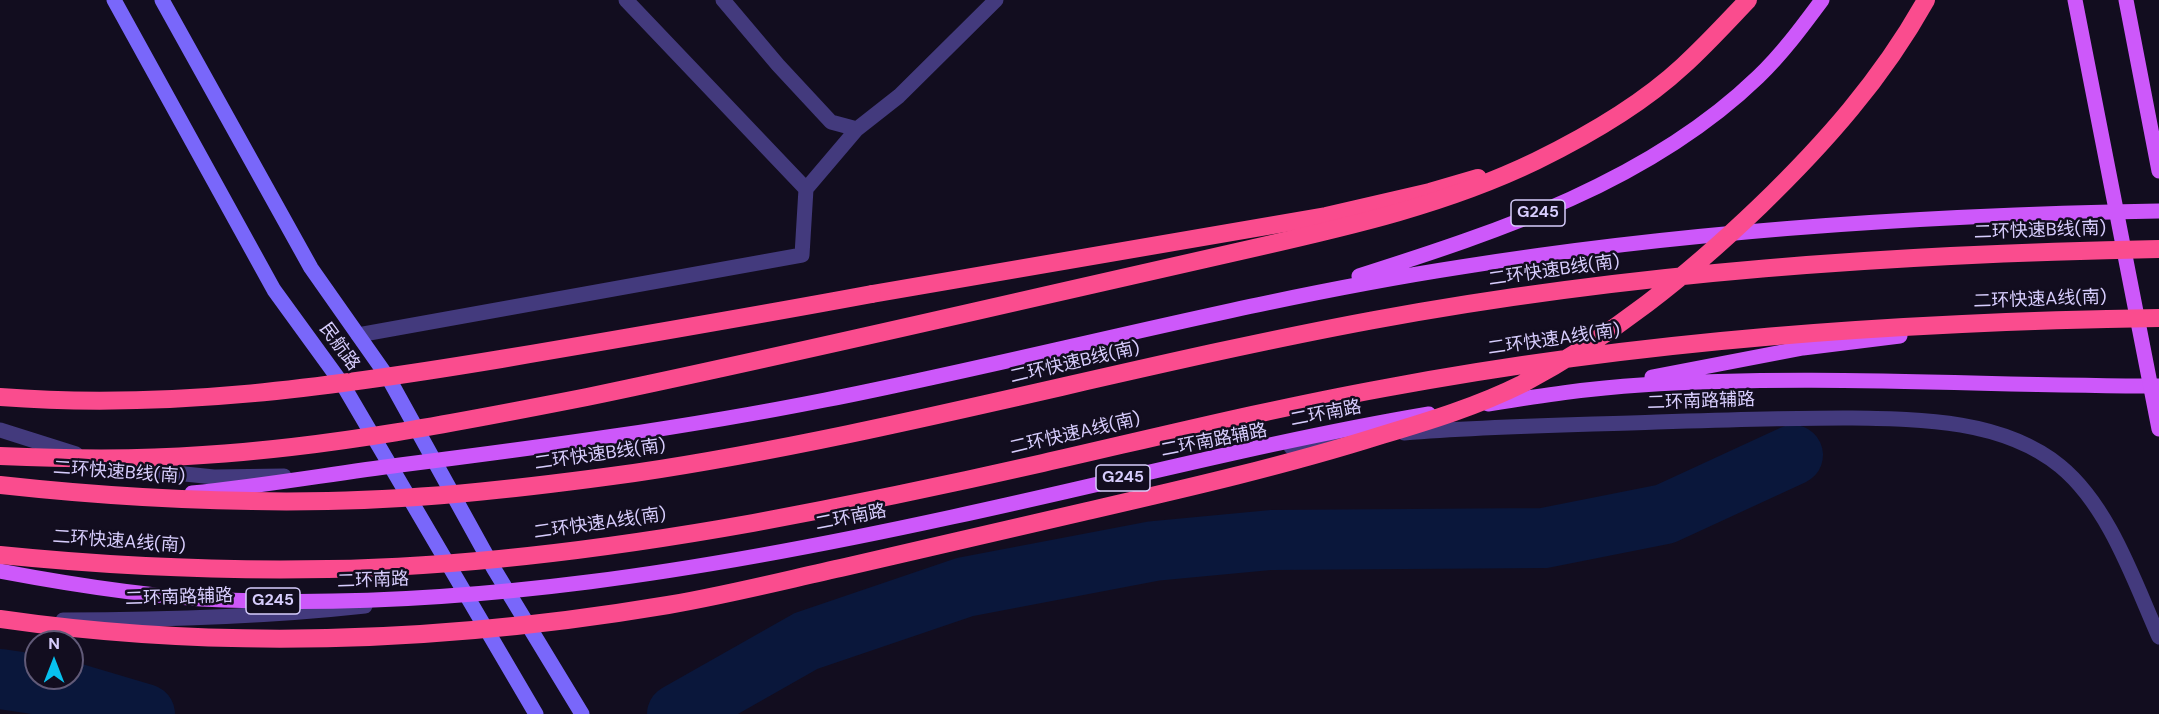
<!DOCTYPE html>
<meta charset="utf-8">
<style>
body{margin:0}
#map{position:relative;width:2159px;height:714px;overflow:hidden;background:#120d1f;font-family:"DM Sans",sans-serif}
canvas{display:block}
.north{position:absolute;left:24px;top:630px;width:60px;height:60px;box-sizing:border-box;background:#120d1f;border:2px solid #615a78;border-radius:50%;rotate:0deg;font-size:16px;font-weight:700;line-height:24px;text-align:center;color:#d7cdfd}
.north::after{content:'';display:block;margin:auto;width:21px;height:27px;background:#07c1ef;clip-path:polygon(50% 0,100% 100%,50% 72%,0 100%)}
</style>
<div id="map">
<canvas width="2159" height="714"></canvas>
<div class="north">N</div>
</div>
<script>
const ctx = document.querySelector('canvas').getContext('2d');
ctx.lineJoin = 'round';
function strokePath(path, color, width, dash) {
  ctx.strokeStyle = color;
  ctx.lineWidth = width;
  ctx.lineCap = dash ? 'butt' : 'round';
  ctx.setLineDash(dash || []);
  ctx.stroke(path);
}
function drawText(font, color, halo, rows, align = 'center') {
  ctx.font = font + ' "DM Sans","Noto Sans SC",sans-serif';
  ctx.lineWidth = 5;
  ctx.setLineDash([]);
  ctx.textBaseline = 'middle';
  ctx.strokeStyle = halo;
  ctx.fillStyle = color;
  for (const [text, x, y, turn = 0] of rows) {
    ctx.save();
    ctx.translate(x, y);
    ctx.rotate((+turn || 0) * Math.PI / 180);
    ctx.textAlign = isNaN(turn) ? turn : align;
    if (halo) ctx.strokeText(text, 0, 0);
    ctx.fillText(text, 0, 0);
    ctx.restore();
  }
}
const river = new Path2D(`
 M0,679L54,687L145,714
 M677,714L806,641L965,587L1154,551L1271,540L1544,538L1665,514L1793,455`);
const street = new Path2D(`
 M723,0L778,65L831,122L857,129L899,96L996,0
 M806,189L857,129
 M358,335L802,255L806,189L626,0
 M0,430L76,454
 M1404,433C1488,426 1573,425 1657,422C1719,420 1781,418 1843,418C1915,419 2001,418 2060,466C2109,506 2134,581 2159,637
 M1291,447L1347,439
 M114,463L146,470L214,477L284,476
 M63,620C164,620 265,617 365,606`);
const secondary = new Path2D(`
 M114,0L274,290L343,385L536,714
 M162,0L311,268L389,379L494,569L582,714`);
const primary = new Path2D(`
 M2126,0L2159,171
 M1359,276C1500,231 1649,182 1758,77C1782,54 1802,27 1822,0
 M1652,377L1803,348L1900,336
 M1488,404C1539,396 1590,388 1641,385C1814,374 1987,386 2159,386
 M192,493C261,486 330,474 400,465C542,447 684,428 825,400C1038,358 1247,300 1461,267C1692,230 1925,215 2159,211
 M0,571C74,585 149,597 224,600C469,610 713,569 952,517C1111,483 1269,441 1429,414`);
const highway = new Path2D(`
 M872,294L1326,216L1430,192L1478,178`);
const primaryBridge = new Path2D(`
 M2075,0L2159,429`);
const highwayBridge = new Path2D(`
 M0,397C171,410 332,387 501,359C625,338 748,317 872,294
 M0,456C68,459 135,460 203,455C332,447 460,422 587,397C741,365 894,330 1047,295C1116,279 1185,263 1254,248C1351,226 1447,204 1536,161C1587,136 1641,105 1683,66C1706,45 1727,22 1748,0
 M0,485C109,497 219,503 328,501C430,499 533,487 634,473C883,436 1126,366 1374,320C1633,272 1896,254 2159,249
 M0,555C109,566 219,571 328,569C470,567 613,548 753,523C850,505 946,485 1043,463C1157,437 1270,409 1385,388C1641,340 1899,322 2159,318
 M0,619C221,651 448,642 668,605C727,595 786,580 845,567C924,549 1004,530 1083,512C1183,489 1284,466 1382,435C1429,421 1478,406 1522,384C1611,337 1687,276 1760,206C1824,144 1882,79 1926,0`);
const shields = [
 [1538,213,54],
 [1123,478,54],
 [273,601,54]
];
const shieldNames = [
 ["G245",1538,213],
 ["G245",1123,478],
 ["G245",273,601]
];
const streetNames = [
 ["二环快速B线(南)",2040,231,-2],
 ["二环快速B线(南)",1554,271,-8],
 ["二环快速A线(南)",2040,300,-2],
 ["二环快速A线(南)",1554,340,-8],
 ["民航路",339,347,54],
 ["二环快速B线(南)",1075,363,-13],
 ["二环南路辅路",1701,402,-2],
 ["二环南路",1326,414,-11],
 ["二环快速A线(南)",1075,434,-13],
 ["二环南路辅路",1214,441,-11],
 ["二环快速B线(南)",600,455,-8],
 ["二环快速B线(南)",119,473,4],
 ["二环南路",851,518,-11],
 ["二环快速A线(南)",600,524,-8],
 ["二环快速A线(南)",119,542,4],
 ["二环南路",373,581,-2],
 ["二环南路辅路",179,598,-2]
];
strokePath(river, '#0a173b', 60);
strokePath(street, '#433a7d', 15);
strokePath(secondary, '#7967fa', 15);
strokePath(primary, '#cd58fa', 15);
strokePath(highway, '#fa4c8e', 18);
strokePath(primaryBridge, '#cd58fa', 15);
strokePath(highwayBridge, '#fa4c8e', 18);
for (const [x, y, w] of shields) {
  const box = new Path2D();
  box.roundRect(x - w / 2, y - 13, w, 26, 4.5);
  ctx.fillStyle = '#120d1f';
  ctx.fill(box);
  strokePath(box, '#d7cdfd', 1.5);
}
drawText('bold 16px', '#d7cdfd', null, shieldNames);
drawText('18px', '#d7cdfd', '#120d1f', streetNames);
</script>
